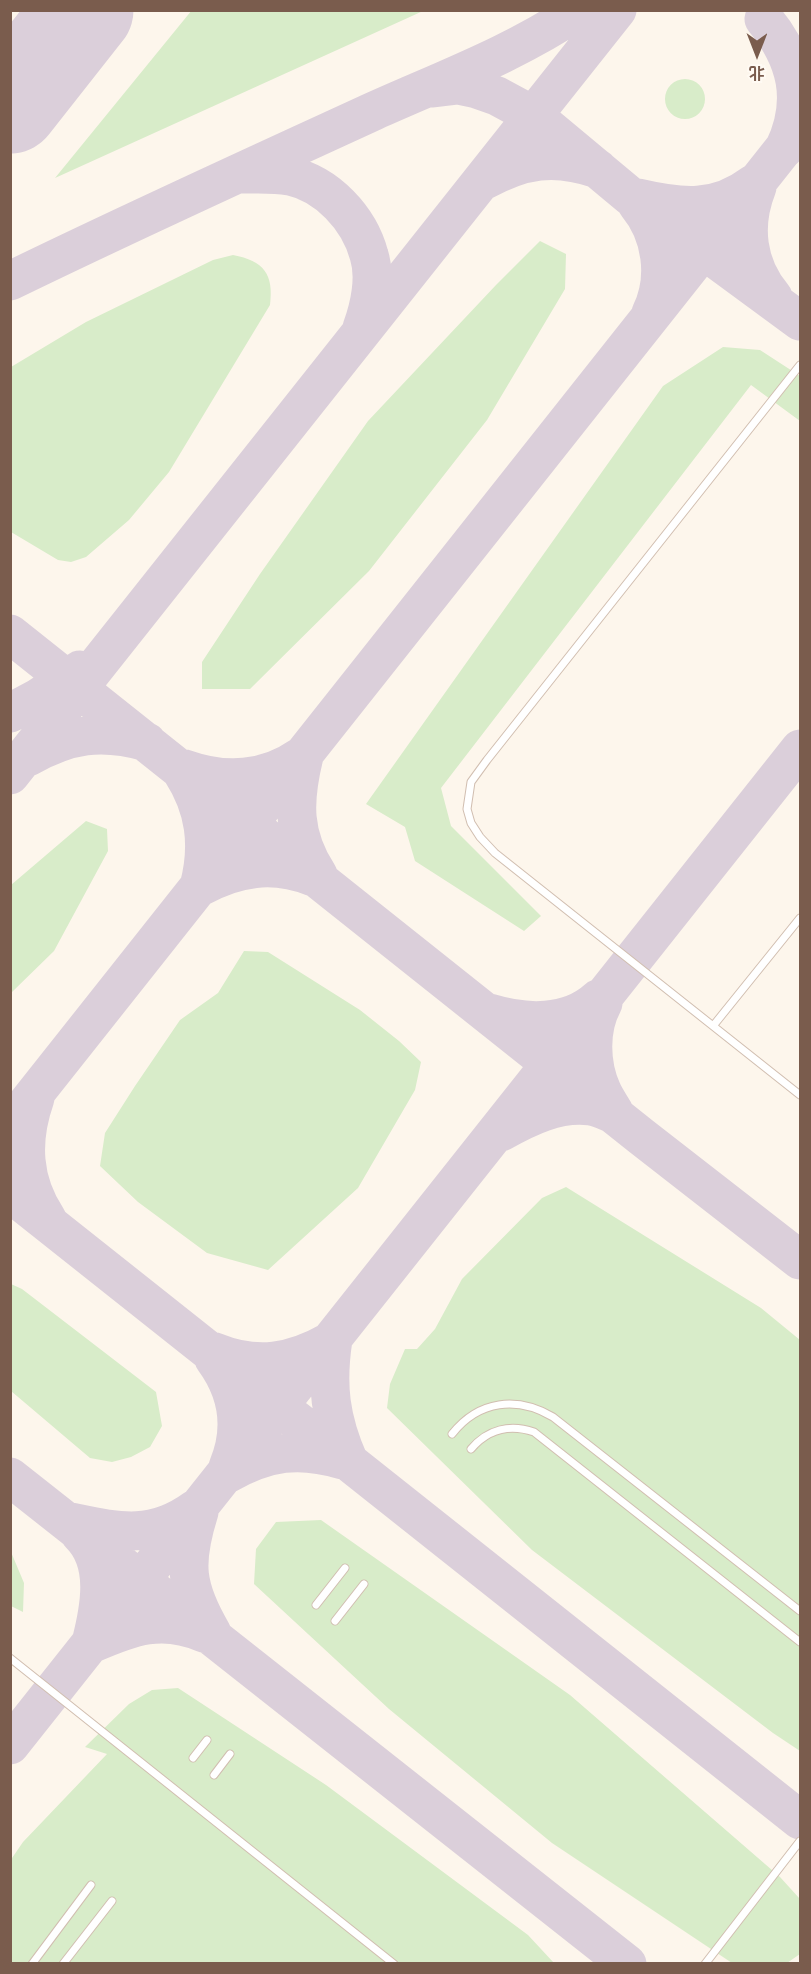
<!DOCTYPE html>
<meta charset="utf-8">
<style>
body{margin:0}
#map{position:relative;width:811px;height:1974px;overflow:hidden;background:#fdf6ec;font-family:Rubik,"Noto Sans SC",sans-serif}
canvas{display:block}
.frame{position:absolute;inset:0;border:12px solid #7a5c4d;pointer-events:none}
.north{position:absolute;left:727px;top:24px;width:60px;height:60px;-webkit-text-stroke:4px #fffaf3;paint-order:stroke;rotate:180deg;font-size:16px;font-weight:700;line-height:24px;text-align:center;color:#7a5c4d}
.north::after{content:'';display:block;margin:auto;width:21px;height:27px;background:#7a5c4d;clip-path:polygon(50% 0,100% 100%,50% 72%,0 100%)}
</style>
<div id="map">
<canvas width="811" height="1974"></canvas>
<div class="frame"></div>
<div class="north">北</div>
</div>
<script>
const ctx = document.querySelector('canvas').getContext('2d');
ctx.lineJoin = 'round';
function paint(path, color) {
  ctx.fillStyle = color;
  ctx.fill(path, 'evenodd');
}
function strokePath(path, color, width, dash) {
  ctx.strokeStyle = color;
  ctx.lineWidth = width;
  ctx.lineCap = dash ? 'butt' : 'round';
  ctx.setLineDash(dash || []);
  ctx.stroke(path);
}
const green = new Path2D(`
 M192,10H423V11L55,178Z
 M665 99a20 20 0 1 1 40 0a20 20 0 1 1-40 0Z
 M540,241L566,254L565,289L487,420L369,571L250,689H202V662L260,574L368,421L496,285Z
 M233,255C264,261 274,274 270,305L169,472L129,520L86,557L71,562L58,560L11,532V367L86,322L213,260Z
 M723,347L760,350L800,376V421L751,385L441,788L451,826L541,916L524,931L415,861L405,827L366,804L663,386Z
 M86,821L107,829L108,851L54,951L11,993V885Z
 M244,951L268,952L360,1010L399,1041L421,1062L415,1090L358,1188L268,1270L207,1253L138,1202L100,1166L105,1133L135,1086L180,1020L218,993Z
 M566,1187L761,1308L800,1340V1751L773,1733L532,1550L387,1408L390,1384L405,1349H417L435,1329L462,1279L542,1198Z
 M11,1284L22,1289L156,1392L162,1426L150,1447L131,1457L112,1462L90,1458L11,1391Z
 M321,1520L570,1695L780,1877L800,1899V1954L787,1963H732L552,1843L389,1709L254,1584L256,1549L276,1522Z
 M11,1552L24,1583L23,1612L11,1606Z
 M178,1688L326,1785L528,1935L554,1963H11L10,1861L23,1842L107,1754L85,1747L129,1704L152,1690Z`);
const taxiway = new Path2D(`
 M764,19C797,59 807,101 784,149
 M433,88L458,85L477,89L497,96L534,116L630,196L800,321
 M243,174C259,174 274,173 290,176C327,184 359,218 369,255C376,277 370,306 362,328
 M483,181C523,159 554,154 598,169
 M757,187C742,225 746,265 773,297
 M638,198C681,208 716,212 753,184
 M637,204C662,234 668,278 651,313
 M10,281C131,222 252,167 374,111C443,80 516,53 579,10
 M10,634L642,1137L800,1260
 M10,713L38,698L80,670
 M304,756C293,801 292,835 318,875
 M28,757C69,734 101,729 147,742
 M185,769C224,783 266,781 300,757
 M182,772C205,808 210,845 199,887
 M10,775L617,10
 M200,887C236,867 273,861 313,877
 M603,1003C589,1029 590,1064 602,1091C605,1098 610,1105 614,1112
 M489,1013C525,1024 568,1026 598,999
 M35,1098C20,1141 22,1181 47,1219
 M10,1125L800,128
 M501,1132C528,1117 558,1102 590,1106C598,1107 606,1111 613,1114
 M10,1193L800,1820
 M333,1339C326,1385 330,1419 349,1462
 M215,1352C257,1369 292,1363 331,1341
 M214,1359C239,1393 244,1429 228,1467
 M227,1474C268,1451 299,1447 343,1460
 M10,1477L627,1964
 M199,1512C183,1563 185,1587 212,1633
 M71,1522C119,1532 152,1540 195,1509
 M80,1534C109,1562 100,1608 91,1643
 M91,1644C132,1626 162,1615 204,1633
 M10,1745L800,749`);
const runway = new Path2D(`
 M10,104L84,10`);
const service = new Path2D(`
 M800,365L487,760L471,782L467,809L471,823L480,837L495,853L800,1095
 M713,1026L800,918
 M452,1434C479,1400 517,1396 553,1417L800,1611
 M471,1449C488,1429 510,1424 534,1432L800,1642
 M316,1605L345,1568
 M335,1621L364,1584
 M10,1658L394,1964
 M193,1758L207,1740
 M214,1775L230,1754
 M32,1964L91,1885
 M63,1964L112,1901
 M705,1964L800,1841`);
paint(green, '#d8ecc9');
strokePath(taxiway, '#dbcfda', 39);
strokePath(runway, '#dbcfda', 99);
strokePath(service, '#d1beb0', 9);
strokePath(service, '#fff', 7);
</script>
